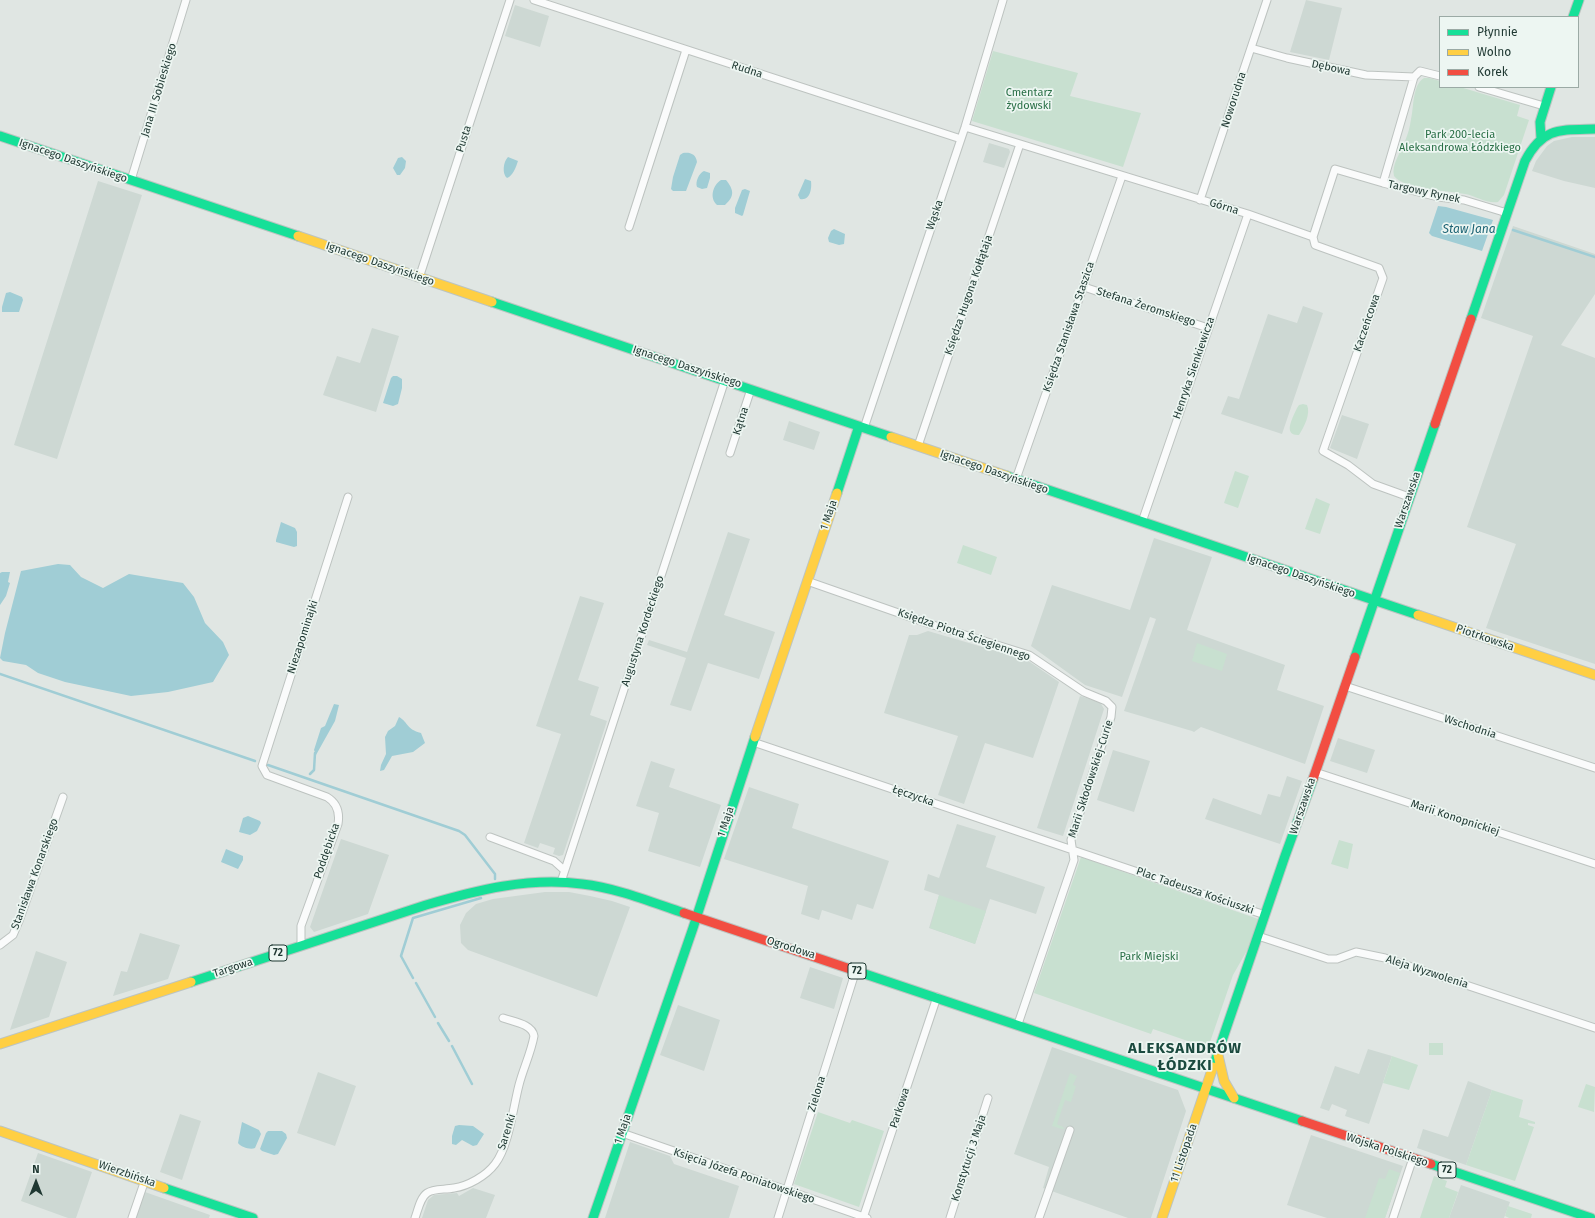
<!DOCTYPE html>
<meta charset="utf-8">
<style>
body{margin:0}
#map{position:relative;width:1595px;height:1218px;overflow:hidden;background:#e0e6e3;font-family:"Fira Sans",sans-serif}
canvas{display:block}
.legend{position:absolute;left:1439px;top:16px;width:140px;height:72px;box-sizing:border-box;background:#edf6f2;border:1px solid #9baaa5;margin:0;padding:5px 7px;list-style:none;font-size:12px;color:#1f3832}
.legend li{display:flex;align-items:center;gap:8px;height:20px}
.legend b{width:20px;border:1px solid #9baaa5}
.north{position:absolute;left:16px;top:1162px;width:40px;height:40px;-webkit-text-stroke:3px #edf6f2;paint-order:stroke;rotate:0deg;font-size:11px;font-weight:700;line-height:16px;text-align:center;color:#1f3832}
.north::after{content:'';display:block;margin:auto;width:14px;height:18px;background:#1f3832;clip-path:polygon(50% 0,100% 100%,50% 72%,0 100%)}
</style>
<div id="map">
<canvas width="1595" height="1218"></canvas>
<ul class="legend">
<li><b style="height:5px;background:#16e098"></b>Płynnie</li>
<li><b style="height:5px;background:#ffcf43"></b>Wolno</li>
<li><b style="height:5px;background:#f24e42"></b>Korek</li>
</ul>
<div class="north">N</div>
</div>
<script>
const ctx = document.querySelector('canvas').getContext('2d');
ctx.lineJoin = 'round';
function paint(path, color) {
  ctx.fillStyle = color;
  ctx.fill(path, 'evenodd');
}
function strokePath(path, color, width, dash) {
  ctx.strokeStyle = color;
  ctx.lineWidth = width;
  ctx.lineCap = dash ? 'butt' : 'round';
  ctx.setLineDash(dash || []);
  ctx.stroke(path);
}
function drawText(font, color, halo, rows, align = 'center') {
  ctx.font = font + ' "Fira Sans",sans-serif';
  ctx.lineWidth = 3.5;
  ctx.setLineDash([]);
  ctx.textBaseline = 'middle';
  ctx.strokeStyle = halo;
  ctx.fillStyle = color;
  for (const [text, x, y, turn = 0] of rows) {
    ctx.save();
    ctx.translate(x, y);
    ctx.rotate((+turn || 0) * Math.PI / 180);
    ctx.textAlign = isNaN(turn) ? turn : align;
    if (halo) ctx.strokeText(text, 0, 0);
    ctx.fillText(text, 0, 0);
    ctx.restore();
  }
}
const built = new Path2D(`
 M1306,0L1342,8L1329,60L1290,52Z
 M515,5L549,16L540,47L505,36Z
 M1572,137H1595V188L1564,181L1532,171L1536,161L1547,146L1554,141Z
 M989,143L1009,149L1010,152L1004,168L983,162Z
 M98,181L142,195L57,459L14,445Z
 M1513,226L1595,254V294L1561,345L1595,358V664L1486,628L1516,544L1467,527L1533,336L1481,318Z
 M1303,306L1323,313L1282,434L1221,414L1228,396L1239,399L1268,314L1297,323Z
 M372,328L399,336L376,412L323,395L337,356L360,363Z
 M1342,415L1369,424L1357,459L1330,448Z
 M789,421L820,432L814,450L783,440Z
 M728,532L750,539L724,615L775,632L759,679L708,663L691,711L670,705L686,658L647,645L649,640L687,652Z
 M1154,538L1212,557L1187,630L1285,665L1277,690L1324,706L1305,764L1201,727L1194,732L1192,731L1124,711L1156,619L1150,617L1122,697L1085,685L1031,646L1052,585L1130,610Z
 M580,596L604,603L578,680L599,687L590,715L607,721L563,855L559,856L553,854L555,848L540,843L538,848L524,843L561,734L536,726Z
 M928,631L1027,660L1059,682L1033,758L985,743L964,804L938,795L958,736L884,713L909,635H917Z
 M1080,696L1100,702L1104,709L1063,836L1037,828Z
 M1338,738L1375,750L1367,773L1330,761Z
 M1113,750L1150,761L1134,812L1097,800Z
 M651,761L675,769L669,787L721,805L700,867L648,851L659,813L636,806Z
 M1287,776L1302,781L1280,844L1205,819L1213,798L1261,815L1268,794L1280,797Z
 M749,787L799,804L792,828L889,861L873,909L857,904L852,920L822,910L819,920L801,914L808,886L724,859Z
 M957,824L996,836L986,867L1045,887L1036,914L990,899L975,944L929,928L939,895L924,890L928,874L939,878Z
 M341,839L389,855L368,914L314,932L310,927Z
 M545,892H569L590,896L612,901L630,907L597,997L468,950L461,943L460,925L466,913L476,904L493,899Z
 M140,933L180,945L168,979L113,996L121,971L127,972Z
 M36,951L67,962L49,1017L10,1030Z
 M810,967L843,978L834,1009L800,998Z
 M678,1005L720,1020L704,1071L660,1055Z
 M1052,1047L1178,1090L1186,1111L1151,1218H1128L1043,1188L1049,1167L1014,1154Z
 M1368,1049L1392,1056L1369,1124L1345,1116L1347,1110L1332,1104L1329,1111L1320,1108L1335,1066L1359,1074Z
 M318,1072L356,1086L335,1146L297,1133Z
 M1468,1081L1492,1090L1466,1165L1417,1148L1423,1129L1448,1137Z
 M180,1114L201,1121L182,1180L160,1172Z
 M1311,1135L1403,1166L1385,1218H1327L1287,1205Z
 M630,1142L670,1156L674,1164L739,1186L729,1218H605Z
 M38,1153L92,1172L76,1218H68L21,1201Z
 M1461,1185L1510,1202L1504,1218H1449Z
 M473,1188L495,1195L486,1218H422L428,1200L434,1195L457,1193L459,1196Z
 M145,1192L210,1215L209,1218H135Z`);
const green = new Path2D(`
 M993,51L1078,73L1070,96L1141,113L1123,167L972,121Z
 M1424,78H1429L1440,81V87H1460L1520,105L1517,116L1529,120L1504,195L1498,202C1487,204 1476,196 1465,194C1450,191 1403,189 1394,176C1391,165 1401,152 1405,141C1408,134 1410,127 1411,119C1414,108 1412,85 1424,78Z
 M1303,404L1307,405C1311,414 1304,427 1299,435C1282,436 1293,417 1297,408L1299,405Z
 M1235,471L1249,476L1238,508L1224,503Z
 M1316,498L1330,504L1320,534L1305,529Z
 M963,545L997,557L991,575L957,563Z
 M1197,643L1227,654L1222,671L1192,661Z
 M1339,840L1353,844L1348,869L1331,864Z
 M1081,857L1258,919L1249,947L1233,975L1208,1048L1153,1029L1151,1034L1034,993Z
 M939,895L986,911L975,944L930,928Z
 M1429,1043H1443V1055H1429Z
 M1392,1056L1418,1065L1409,1090L1383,1083Z
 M1070,1073L1077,1076L1073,1085L1076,1086L1071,1102L1065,1100L1057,1124L1063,1127L1064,1129H1062L1052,1126Z
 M1586,1084L1595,1087L1594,1112L1578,1107Z
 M1492,1090L1523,1100L1519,1117L1535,1122V1124L1528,1123V1125L1534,1127L1515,1181L1466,1165Z
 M818,1112L850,1123L852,1120L884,1131L859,1207L794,1184Z
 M1389,1169L1400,1173L1385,1218H1365L1379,1178L1385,1179Z
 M1434,1176L1447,1181L1445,1187L1458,1192L1449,1218H1420Z
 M1508,1206L1532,1214L1531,1218H1509L1505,1216Z`);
const water = new Path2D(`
 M683,153C690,152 696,154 697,162L686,191H673L671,189L673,177L680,155Z
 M402,157L406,161L405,168L400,175H397L393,168L398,158Z
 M508,157L518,161C516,167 513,176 507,178C502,174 503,162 508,157Z
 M704,171L710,173V178L707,188L702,189L697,187C695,182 699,173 704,171Z
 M805,179L811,181C812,189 810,201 800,199L798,195Z
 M721,180H726C734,190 735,196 725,205H717C709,198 713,185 721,180Z
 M745,189L750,191L743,215L742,216L735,213V208L742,190Z
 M1438,206L1446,207L1493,220L1482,251L1432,236L1429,233Z
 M834,229L845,234L844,244L839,245L829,242L828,238L831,231Z
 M10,292L22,297L23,300L19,312H2V307L6,293Z
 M393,376H397L402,379V388L398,404L393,406L383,403L391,378Z
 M281,522L295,528L297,532V546L294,547L276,542V540Z
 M58,564L70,565L81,577L103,588L129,574L183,583L194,597L205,623L223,642L229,655L213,682L168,692L131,696L65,682L38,673L26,665L3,661L0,658L5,633L21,571Z
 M2,572H10L8,582L10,583L6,596L0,605V573Z
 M334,704L339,705L335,721L316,755L314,750L321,728L325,726Z
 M399,717C409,723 406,729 421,733L425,743L413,752L392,756L384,770L380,771L381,765L386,754L385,737L388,731L395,726Z
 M248,816L260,821L261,823L257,831L250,835L239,832L243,818Z
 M226,849L243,856V860L238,869L221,862Z
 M242,1122L259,1130L261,1134L255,1148C250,1150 241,1147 238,1143Z
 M459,1125L473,1126L484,1134L477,1145L473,1146L462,1140L456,1145L452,1144V1136L455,1126Z
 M268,1131H282L286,1134L287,1138L278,1154L274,1155L262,1151L260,1149L266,1133Z`);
const stream = new Path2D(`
 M1513,230L1595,257
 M0,674L255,761
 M268,765L459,831L465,835L495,874V879
 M310,774L314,770L315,753
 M413,978L401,956L413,918L481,898
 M416,983L435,1017
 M438,1023L449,1041
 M452,1046L472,1084`);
const street = new Path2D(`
 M534,0L961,139
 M1251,48L1287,58L1366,75L1414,77
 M1440,76L1420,71L1414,77L1383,183L1438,197L1464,200L1507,213
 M1479,87L1544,106
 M965,127L1248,214L1313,237
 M131,180L186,0
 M1200,200L1267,0
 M629,227L686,50
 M1313,237L1315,245L1379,268L1383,278L1323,451L1348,465L1373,484L1409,497
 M1313,237L1335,169L1383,183
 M419,278L510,0
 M1084,287L1208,328
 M864,428L965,127L1003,0
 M918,446L1020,144
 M730,453L751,389
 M1016,479L1122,176
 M1142,522L1248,214
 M807,581L930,624L1029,655L1084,692L1106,701L1112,707L1111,717L1071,840L1074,860L1018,1024
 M1345,686L1595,768
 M753,742L1265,915
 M1315,772L1595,864
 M490,837L554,861L564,870
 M561,882L725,380
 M1258,936L1328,959H1337L1356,952L1385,958L1595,1028
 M0,945L13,935L19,921L63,797
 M301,946V926L338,824C340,812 337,803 327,797L267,775L262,766L348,497
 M622,1133L867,1218
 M132,1218L145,1180
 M415,1218C418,1210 420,1198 427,1193C434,1188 445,1190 454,1188C468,1186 486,1176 495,1164C509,1146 513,1108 519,1085C523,1069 531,1053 534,1036C532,1024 514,1022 503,1018
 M778,1218L856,970
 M863,1218L937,997
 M950,1218L988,1098
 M1039,1218L1070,1130
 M1393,1218L1413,1158`);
const fast = new Path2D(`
 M1573,17L1579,0
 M0,136L298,236
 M1541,138L1540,122L1551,87
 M492,302L891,437
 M1471,319L1525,161C1543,127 1560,130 1595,129
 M1007,476L1418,615
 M837,493L859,426
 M1355,657L1435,424
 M862,973L1302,1121
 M191,982L426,905C477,890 528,877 582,884C617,888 651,902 684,913
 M1213,1067L1285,856L1313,779
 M1431,1164L1591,1218
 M164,1188L253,1218
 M593,1218L693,928L755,737`);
const slow = new Path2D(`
 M298,236L492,302
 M891,437L1007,476
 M1418,615L1595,675
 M755,737L837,493
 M0,1044L191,982
 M1218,1055L1224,1081L1234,1098
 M0,1131L164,1188
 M1162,1218L1213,1067`);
const jam = new Path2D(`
 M1435,424L1471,319
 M1313,779L1355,657
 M684,913L862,973
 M1302,1121L1431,1164`);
const shields = [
 [278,953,18],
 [857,971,18],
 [1447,1170,18]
];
const shieldNames = [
 ["72",278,953],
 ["72",857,971],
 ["72",1447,1170]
];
const streetNames = [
 ["Dębowa",1331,68,12],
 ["Rudna",747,70,18],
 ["Jana III Sobieskiego",159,90,-73],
 ["Noworudna",1234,100,-72],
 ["Pusta",464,139,-72],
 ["Ignacego Daszyńskiego",73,161,19],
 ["Targowy Rynek",1424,192,12],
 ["Górna",1224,207,17],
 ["Wąska",935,215,-71],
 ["Ignacego Daszyńskiego",380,264,19],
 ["Księdza Hugona Kołłątaja",969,295,-71],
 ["Stefana Żeromskiego",1146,307,18],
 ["Kaczeńcowa",1367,323,-71],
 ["Księdza Stanisława Staszica",1069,327,-71],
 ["Ignacego Daszyńskiego",687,367,18],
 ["Henryka Sienkiewicza",1194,368,-71],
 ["Kątna",741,421,-72],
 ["Ignacego Daszyńskiego",994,472,19],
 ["Warszawska",1408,500,-71],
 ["1 Maja",829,515,-71],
 ["Ignacego Daszyńskiego",1301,576,19],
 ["Augustyna Kordeckiego",643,631,-72],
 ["Księdza Piotra Ściegiennego",964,635,19],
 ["Niezapominajki",303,637,-72],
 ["Piotrkowska",1485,638,19],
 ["Wschodnia",1470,727,18],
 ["Marii Skłodowskiej-Curie",1091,779,-72],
 ["Łęczycka",913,796,19],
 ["Warszawska",1303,806,-71],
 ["Marii Konopnickiej",1455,818,18],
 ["1 Maja",726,822,-72],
 ["Poddębicka",327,851,-71],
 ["Stanisława Konarskiego",35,874,-70],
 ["Plac Tadeusza Kościuszki",1195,891,19],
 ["Ogrodowa",791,948,18],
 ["Targowa",233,968,-18],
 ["Aleja Wyzwolenia",1427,972,18],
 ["Zielona",817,1094,-73],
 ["Parkowa",900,1108,-72],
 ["1 Maja",623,1129,-71],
 ["Sarenki",507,1132,-73],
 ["Wojska Polskiego",1387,1150,18],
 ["11 Listopada",1184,1153,-71],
 ["Konstytucji 3 Maja",969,1158,-72],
 ["Wierzbińska",127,1174,19],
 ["Księcia Józefa Poniatowskiego",744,1176,19]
];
const parkNames = [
 ["Cmentarz",1029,93],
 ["żydowski",1029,106],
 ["Park 200-lecia",1460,135],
 ["Aleksandrowa Łódzkiego",1460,148],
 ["Park Miejski",1149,957]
];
const waterNames = [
 ["Staw Jana",1469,230]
];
const districtNames = [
 ["ALEKSANDRÓW",1185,1049],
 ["ŁÓDZKI",1185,1066]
];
paint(built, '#cdd8d3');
paint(green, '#c8e0d0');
paint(water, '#a0cdd5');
strokePath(stream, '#a0cdd5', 2.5);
strokePath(street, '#bdc3c0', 9);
strokePath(fast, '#bcc4c1', 11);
strokePath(slow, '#bcc4c1', 11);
strokePath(jam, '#bcc4c1', 11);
strokePath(street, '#fafbfb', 7);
strokePath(fast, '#16e098', 9);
strokePath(slow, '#ffcf43', 9);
strokePath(jam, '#f24e42', 9);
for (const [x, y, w] of shields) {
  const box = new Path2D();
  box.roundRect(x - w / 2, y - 8, w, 16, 3);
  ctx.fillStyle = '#edf6f2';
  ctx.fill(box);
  strokePath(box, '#1f3832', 1);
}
drawText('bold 10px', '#1f3832', null, shieldNames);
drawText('11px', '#1f3832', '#edf6f2', streetNames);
drawText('11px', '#296f46', '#edf6f2', parkNames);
drawText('italic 12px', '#1a6273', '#edf6f2', waterNames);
ctx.letterSpacing = '1px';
drawText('bold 15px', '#1b4a3f', '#edf6f2', districtNames);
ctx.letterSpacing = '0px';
</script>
